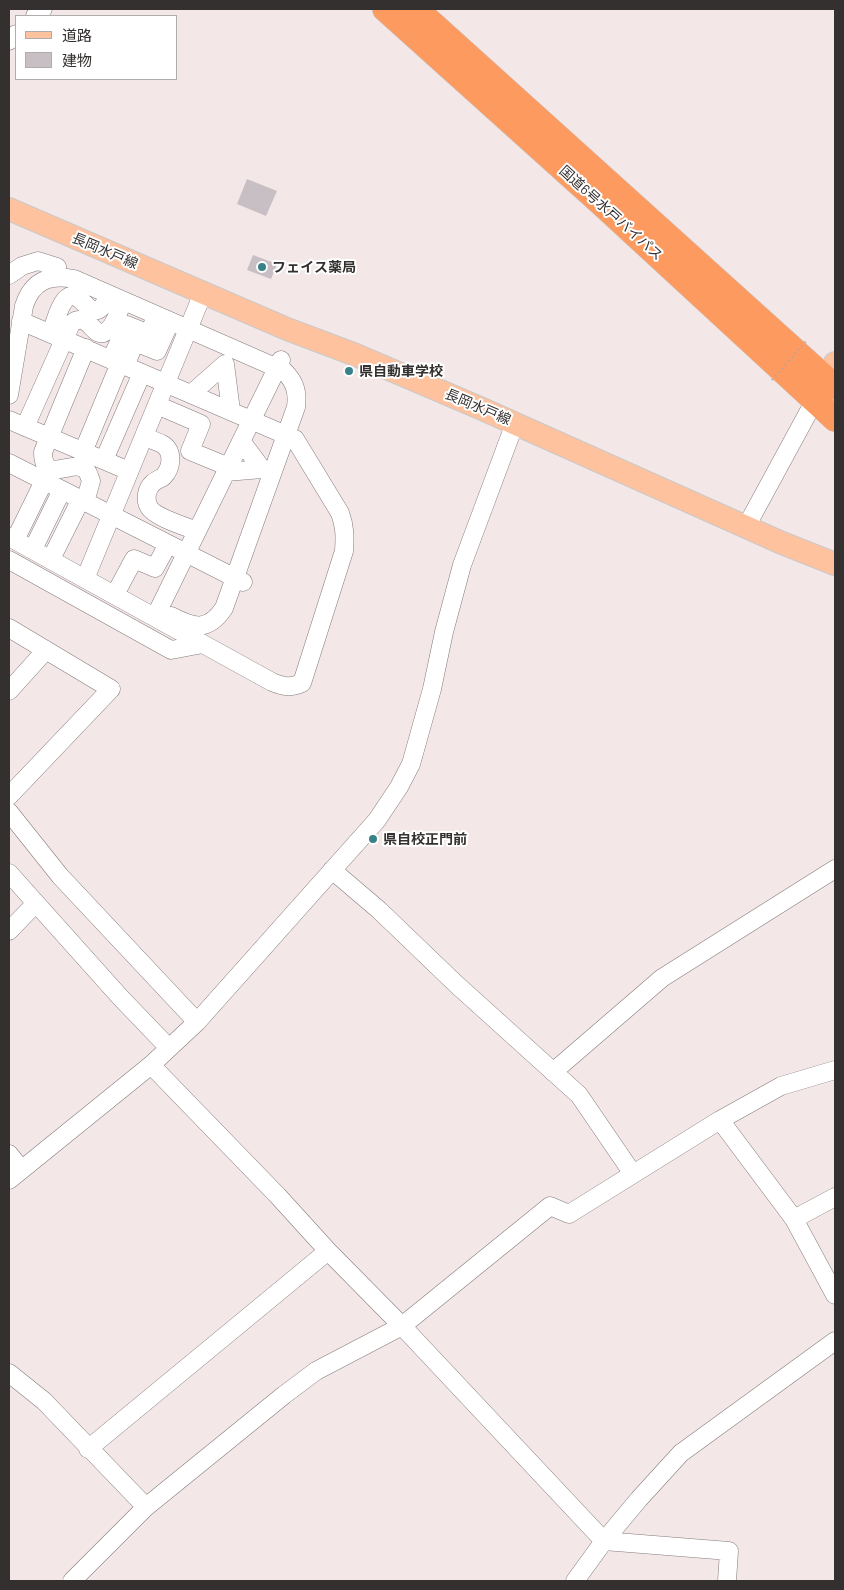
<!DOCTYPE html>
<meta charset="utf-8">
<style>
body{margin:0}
#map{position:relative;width:844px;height:1590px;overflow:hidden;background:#f3e7e8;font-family:Barlow,"Noto Sans JP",sans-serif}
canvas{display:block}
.frame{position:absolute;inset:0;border:10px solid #353030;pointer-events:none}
.legend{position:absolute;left:15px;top:15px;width:162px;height:65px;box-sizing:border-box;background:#fff;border:1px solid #aeacac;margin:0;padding:6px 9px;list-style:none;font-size:15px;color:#353030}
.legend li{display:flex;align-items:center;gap:10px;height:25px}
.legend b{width:25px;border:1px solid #aeacac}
</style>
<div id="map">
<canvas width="844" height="1590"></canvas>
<div class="frame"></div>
<ul class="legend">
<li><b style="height:6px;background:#fec29f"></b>道路</li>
<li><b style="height:14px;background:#c8bfc4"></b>建物</li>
</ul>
</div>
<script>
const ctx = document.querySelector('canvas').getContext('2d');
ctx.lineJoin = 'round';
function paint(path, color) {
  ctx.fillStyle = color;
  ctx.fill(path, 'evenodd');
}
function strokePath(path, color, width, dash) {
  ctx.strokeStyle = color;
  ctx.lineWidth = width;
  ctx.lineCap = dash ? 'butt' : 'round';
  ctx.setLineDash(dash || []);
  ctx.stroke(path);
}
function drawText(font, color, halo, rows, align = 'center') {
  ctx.font = font + ' Barlow,"Noto Sans JP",sans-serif';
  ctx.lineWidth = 4;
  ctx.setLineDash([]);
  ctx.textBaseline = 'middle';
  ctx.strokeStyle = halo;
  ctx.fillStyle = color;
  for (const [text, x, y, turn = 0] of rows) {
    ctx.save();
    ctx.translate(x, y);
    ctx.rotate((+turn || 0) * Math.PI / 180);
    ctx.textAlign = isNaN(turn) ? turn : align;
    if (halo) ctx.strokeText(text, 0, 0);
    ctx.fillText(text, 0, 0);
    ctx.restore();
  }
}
const building = new Path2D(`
 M247,179L277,191L266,216L237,204Z
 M253,255L277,264L271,279L247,270Z`);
const minor = new Path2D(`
 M35,16L43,9
 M9,41L16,34
 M9,275L22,266L38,261L57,267
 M51,333C55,323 58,308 65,300C82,281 91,336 109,295
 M111,359L127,325L149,334L156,316
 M125,366L135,342L157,351L170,322
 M191,394L225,364L231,411
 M9,395L24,306C32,281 49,274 74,279L284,371C295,382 298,392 296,407L224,608C208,632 194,628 171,616
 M157,405L201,424L190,451L229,467
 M9,420L129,471
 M25,427L71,324C90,308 93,344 108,330C116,324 119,309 123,301
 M144,437C149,439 156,441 162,444C174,451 172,468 163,477C160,479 156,480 153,483C146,489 145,500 149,507C154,517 187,527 197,531
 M83,452L120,363
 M104,460L142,373
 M9,463L243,582
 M226,472L262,469L241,441
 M85,502L91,481C89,476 88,470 83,468C70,461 43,484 43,452L86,348
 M746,527L815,400
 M19,532L44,481
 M9,537L272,682C284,687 291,688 302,683L344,551C345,537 345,526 340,513L295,439L21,321
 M37,541L62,490
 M55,551L81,499
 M9,560L171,650L203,644
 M85,579L203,293
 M119,587L134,559L155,568L168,544
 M155,617L281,360
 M9,628L111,689L9,796
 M9,691L46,650
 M9,812L60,876L197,1022
 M332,870L379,910L456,984L579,1095L633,1174
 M9,873L120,997L169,1048
 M9,931L36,903
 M151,1065L278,1196L328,1251L402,1326L604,1541L729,1551L727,1581
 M553,1072L662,978L835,869
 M720,1120L794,1219L835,1295
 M9,1154L21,1169
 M9,1180L151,1065L197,1022L377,820L399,787L411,764L432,689L444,632L462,565L515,423
 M794,1219L835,1197
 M9,1373L44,1401L146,1507L72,1581
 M88,1449L328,1251
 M146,1507L284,1395L316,1371L402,1326L550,1206L569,1214L720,1120L781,1086L835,1070
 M575,1581L604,1541L639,1499L681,1453L835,1341`);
const major = new Path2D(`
 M9,209L287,329L356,355L480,408L782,543L835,564
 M818,394L835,363`);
const highway = new Path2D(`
 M385,9L603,205L835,419
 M416,9L835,387`);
const pathBridge = new Path2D(`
 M772,380L807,340`);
const markers = [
 [262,267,5,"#398189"],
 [349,371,5,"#398189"],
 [373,839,5,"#398189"]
];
const streetNames = [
 ["国道6号水戸バイパス",611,213,42],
 ["長岡水戸線",105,251,23],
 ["長岡水戸線",478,407,23]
];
const poiNames = [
 ["フェイス薬局",272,267],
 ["県自動車学校",359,371],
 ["県自校正門前",383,839]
];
paint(building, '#c8bfc4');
strokePath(minor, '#857b7b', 19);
strokePath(major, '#cac9c9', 24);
strokePath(highway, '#cac9c9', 26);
strokePath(minor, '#fff', 18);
strokePath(major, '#fec29f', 22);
strokePath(highway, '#fd9a5f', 25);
strokePath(pathBridge, '#aea5a5', 2.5, [1, 4]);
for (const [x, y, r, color] of markers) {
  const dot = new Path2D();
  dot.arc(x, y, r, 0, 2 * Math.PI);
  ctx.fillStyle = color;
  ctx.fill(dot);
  strokePath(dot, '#fff', 2);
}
drawText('14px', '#353030', '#fff', streetNames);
drawText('bold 14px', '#353030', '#fff', poiNames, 'left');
</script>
